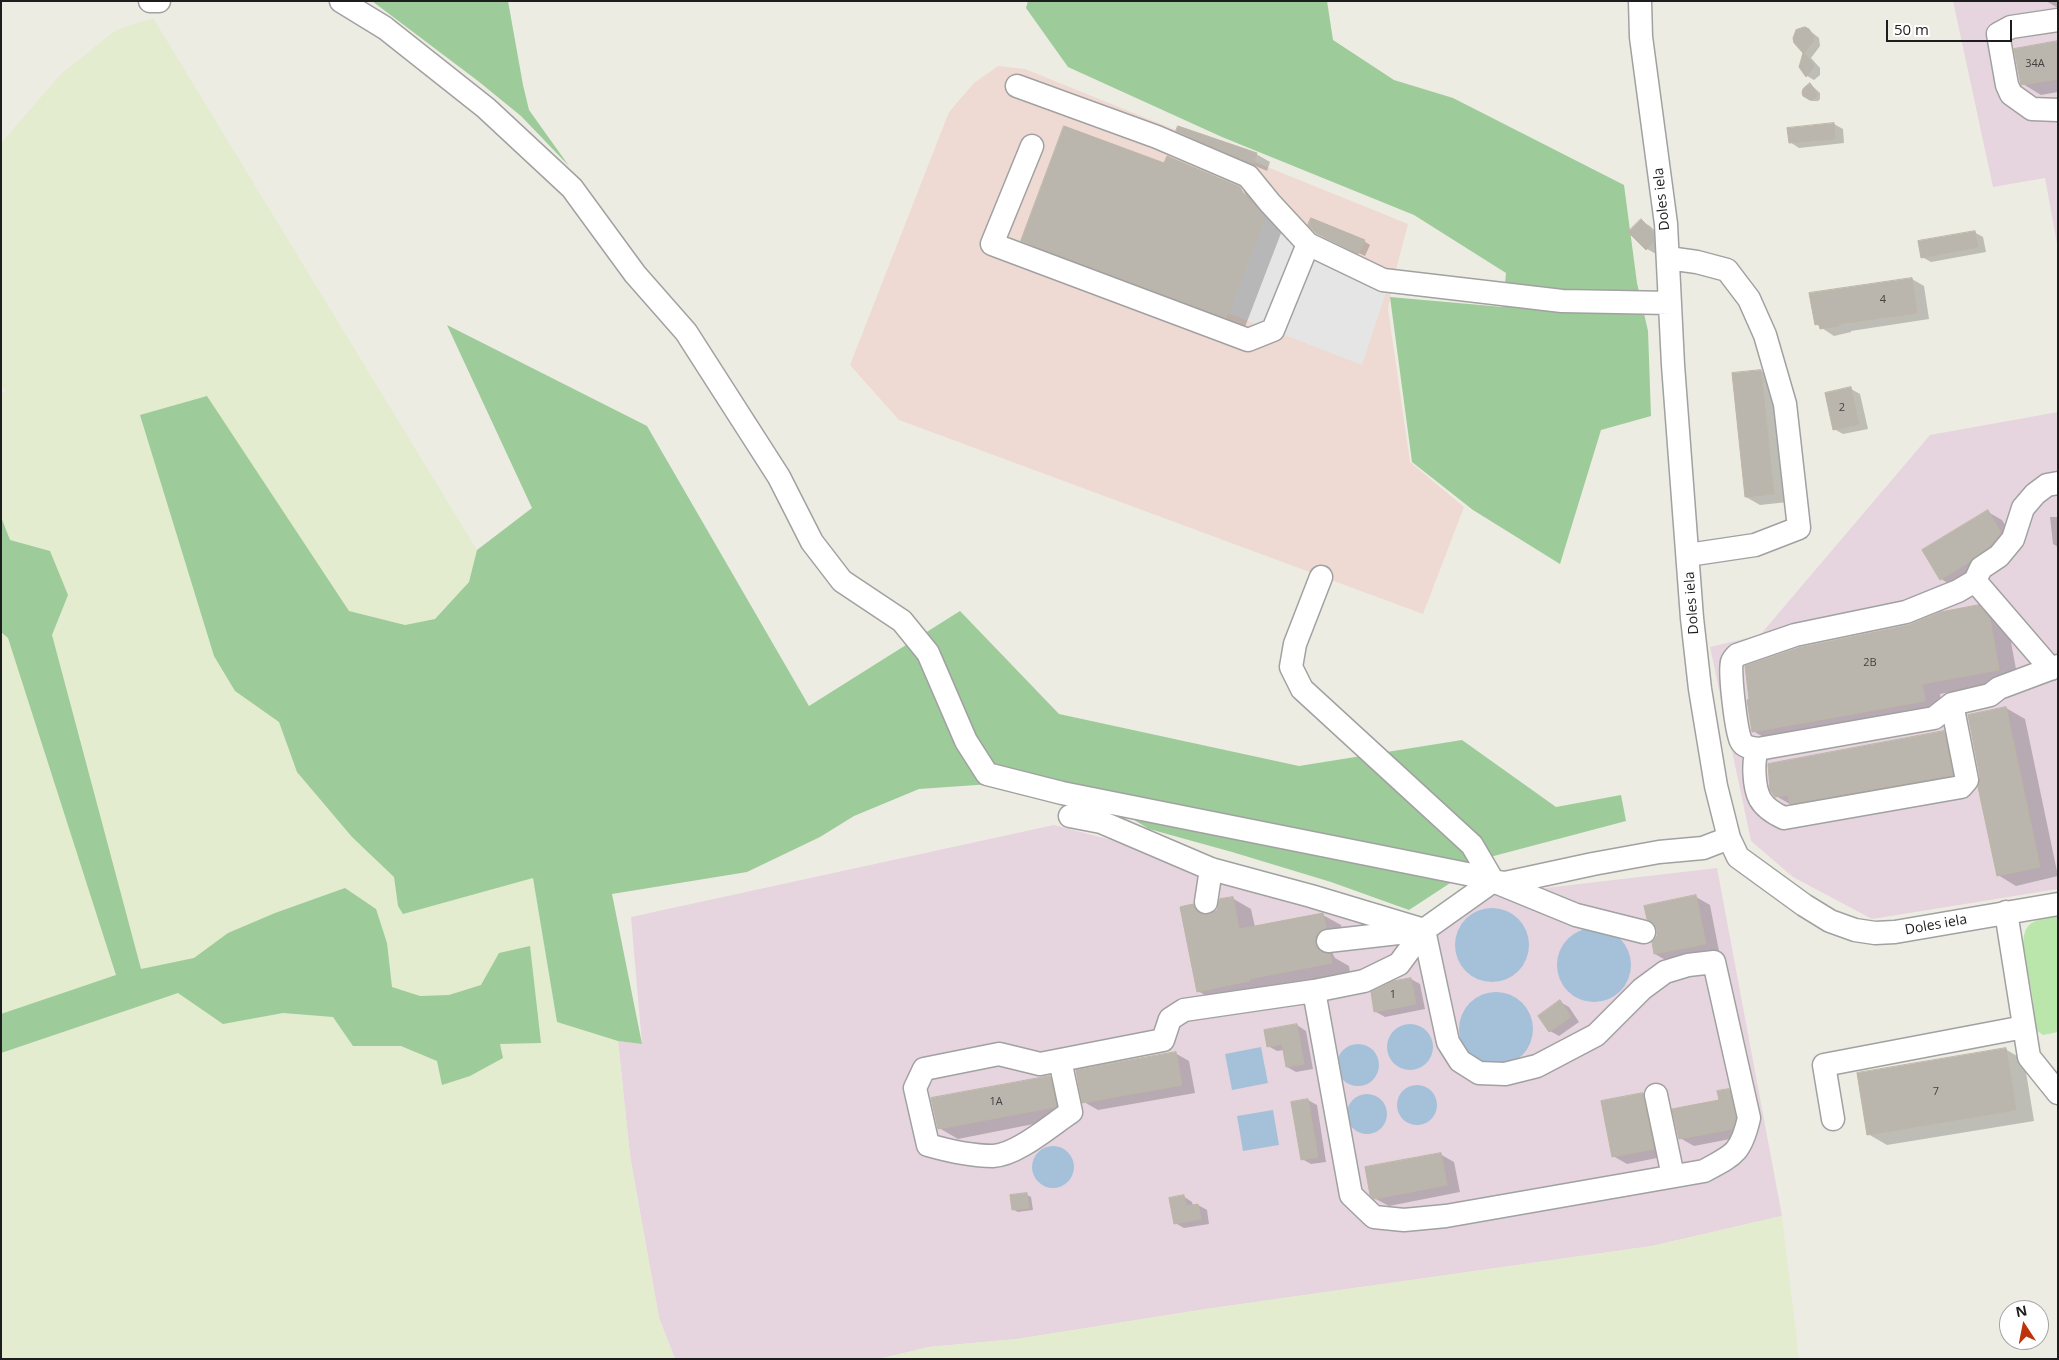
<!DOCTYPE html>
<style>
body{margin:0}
#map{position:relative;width:2059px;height:1360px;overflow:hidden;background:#edece3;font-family:"Open Sans",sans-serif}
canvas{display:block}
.frame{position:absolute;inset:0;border:2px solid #1d1d1d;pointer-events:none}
.north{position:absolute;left:1999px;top:1300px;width:50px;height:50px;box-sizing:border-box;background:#fff;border:1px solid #a5a5a5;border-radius:50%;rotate:349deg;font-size:14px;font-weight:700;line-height:20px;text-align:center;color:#1d1d1d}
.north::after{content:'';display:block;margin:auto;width:18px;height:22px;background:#bf330a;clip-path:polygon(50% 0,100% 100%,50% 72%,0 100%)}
.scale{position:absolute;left:1886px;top:20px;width:126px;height:22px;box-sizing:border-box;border:2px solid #1d1d1d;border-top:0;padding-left:6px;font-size:15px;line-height:18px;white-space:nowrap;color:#1d1d1d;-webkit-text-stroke:4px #fff;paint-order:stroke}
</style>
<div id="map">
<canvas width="2059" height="1360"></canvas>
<div class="frame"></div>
<div class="north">N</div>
<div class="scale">50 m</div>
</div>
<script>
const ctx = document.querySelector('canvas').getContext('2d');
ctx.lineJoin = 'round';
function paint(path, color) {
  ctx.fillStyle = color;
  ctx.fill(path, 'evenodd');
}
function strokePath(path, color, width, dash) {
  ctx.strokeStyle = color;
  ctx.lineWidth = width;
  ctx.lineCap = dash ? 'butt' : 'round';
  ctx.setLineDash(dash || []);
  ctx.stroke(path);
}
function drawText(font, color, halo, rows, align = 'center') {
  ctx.font = font + ' "Open Sans",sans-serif';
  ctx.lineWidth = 5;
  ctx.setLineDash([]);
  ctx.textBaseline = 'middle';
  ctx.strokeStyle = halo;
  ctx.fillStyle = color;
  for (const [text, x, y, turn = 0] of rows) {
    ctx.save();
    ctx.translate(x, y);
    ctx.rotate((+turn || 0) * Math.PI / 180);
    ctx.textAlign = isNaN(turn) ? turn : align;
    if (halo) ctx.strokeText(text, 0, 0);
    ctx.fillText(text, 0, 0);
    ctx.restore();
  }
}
const commercial = new Path2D(`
 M998,66L1025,69L1408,224L1393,281L1388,309L1410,462L1464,507L1423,614L899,420L850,365L949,112L974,83Z`);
const industrial = new Path2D(`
 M1953,1H2058V249L2045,178L1993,187Z
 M2058,412V889L1872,919L1793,877L1751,841L1710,647L1760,635L1930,435Z
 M1054,825L1414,919L1485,895L1717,868L1782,1216L1652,1246L1206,1309L1017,1339L929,1347L879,1359H675L659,1318L630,1156L618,1041L642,1044L631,917Z`);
const farmland = new Path2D(`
 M153,18L477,550L469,582L435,619L405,625L349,611L207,396L235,691L279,722L298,772L352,837L394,877L398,906L533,877L557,1022L618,1041L630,1156L659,1318L675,1359H1V393L6,392L1,384V143L61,74L116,30Z
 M1782,1216L1799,1359H879L929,1347L1017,1339L1206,1309L1652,1246Z`);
const grass = new Path2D(`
 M2058,916V1032L2043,1035L2036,1030C2033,1017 2034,1007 2032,995C2030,977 2019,949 2025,932C2029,919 2046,918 2058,916Z`);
const forest = new Path2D(`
 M372,1H508L523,85L529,110L569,166L521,116L478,81Z
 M1028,1H1327L1333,40L1394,80L1453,98L1624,185L1637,283L1648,331L1651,416L1601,430L1560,564L1473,510L1412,462L1390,297L1503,307L1506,273L1414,215L1222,137L1068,67L1026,8Z
 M447,325L647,426L809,706L960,611L1059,714L1299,766L1462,740L1556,807L1621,795L1626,821L1490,857L1409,910L1331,882L1232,852L1149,829L1077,785L1005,783L919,789L854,816L820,837L747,872L612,894L642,1044L618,1041L557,1022L533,878L403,914L398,906L394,877L352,837L297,772L279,722L235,691L214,656L140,415L207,396L349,611L405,625L435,619L469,582L477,550L532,508Z
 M1,517L10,540L50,551L68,595L52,635L141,969L194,958L228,933L275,913L345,888L376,909L387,943L392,987L420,996L449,995L481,985L499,953L530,946L541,1043L500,1044L503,1058L470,1076L442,1085L437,1061L401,1046H353L333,1017L283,1013L223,1024L178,993L1,1053V1014L116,975L8,638L1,632Z`);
const parking = new Path2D(`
 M1270,203L1308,244L1391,277L1362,365L1228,313Z`);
const water = new Path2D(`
 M1455 945a37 37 0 1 1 74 0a37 37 0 1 1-74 0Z
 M1557 965a37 37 0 1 1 74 0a37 37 0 1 1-74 0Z
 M1459 1029a37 37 0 1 1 74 0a37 37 0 1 1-74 0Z
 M1387 1047a23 23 0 1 1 46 0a23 23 0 1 1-46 0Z
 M1337 1065a21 21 0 1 1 42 0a21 21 0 1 1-42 0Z
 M1261,1047L1268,1083L1232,1090L1225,1054Z
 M1397 1105a20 20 0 1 1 40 0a20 20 0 1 1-40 0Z
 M1347 1114a20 20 0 1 1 40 0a20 20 0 1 1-40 0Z
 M1273,1110L1279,1145L1243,1151L1237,1116Z
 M1032 1167a21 21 0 1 1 42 0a21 21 0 1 1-42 0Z`);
const shadow = new Path2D(`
 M2046,1H2058V8Z
 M1809,30L1819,38L1820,46L1811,58L1820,68V75L1814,80L1807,76L1801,66L1805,52L1795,42Z
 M2058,43V92L2041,95L2023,84Z
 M1810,84L1820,93V99L1818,101H1811L1804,96Z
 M1834,124L1843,129L1844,143L1799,148L1790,142Z
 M1178,130L1256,154L1270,162L1267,171L1191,138Z
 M1165,165L1239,188L1247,198L1243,190L1258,199L1283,228L1245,327L1041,251L1022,240Z
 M1641,221L1650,226L1662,238V247L1656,254L1647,249Z
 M1974,232L1983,237L1986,252L1931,262L1922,257Z
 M1324,237L1364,241L1370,245L1365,256Z
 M1912,279L1924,286L1929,319L1851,331V332L1834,336L1816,324Z
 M1761,371L1775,379L1788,502L1760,505L1746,497Z
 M1851,389L1860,394L1868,429L1843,434L1834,429Z
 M1988,512L2002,520L2015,541L1955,587L1941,579Z
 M2050,517H2058V547L2053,544Z
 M1978,607L1997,617L2009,631L2018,680L1940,694L1943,711L1772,742L1753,731L1909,626Z
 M2006,708L2025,719L2058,876L2016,886L1998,875L1981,777Z
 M1944,733L1962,743L1971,785L1795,807L1776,796Z
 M1696,897L1710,905L1719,951L1669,962L1655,954Z
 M1232,898L1251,909L1255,927L1323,915L1341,925L1344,939L1335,946L1333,954L1335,958L1349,966L1350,973L1217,1002L1198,991L1193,906L1211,916Z
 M1411,979L1420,984L1425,1009L1385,1017L1376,1012Z
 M1560,1002L1569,1007L1579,1022L1559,1036L1550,1031Z
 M1297,1025L1306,1031L1313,1069L1296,1072L1287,1067L1284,1050L1277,1051L1268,1046Z
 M2005,1049L2024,1060L2034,1121L1887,1145L1868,1134Z
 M1175,1053L1189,1061L1195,1093L1098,1110L1084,1102Z
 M1050,1077L1068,1088L1074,1116L958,1139L939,1128Z
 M1729,1090L1743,1098L1746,1136L1694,1146L1680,1138L1720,1101Z
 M1643,1094L1657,1102L1667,1156L1627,1164L1613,1156Z
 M1308,1100L1317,1105L1326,1162L1311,1164L1302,1159Z
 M1440,1154L1454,1162L1460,1192L1389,1206L1374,1198Z
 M1027,1195L1031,1197L1033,1210L1018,1212L1014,1210Z
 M1183,1196L1192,1202L1193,1206L1198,1205L1207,1210L1209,1224L1184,1228L1175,1223Z`);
const building = new Path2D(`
 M1805,27L1809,29L1814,37L1813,42L1804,53L1813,63L1814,67L1806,77L1799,67L1803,53L1794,43L1793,38L1796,30Z
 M2058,41V79L2021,85L2014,49Z
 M1810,83L1817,93L1816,97L1810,100L1803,96L1802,93L1803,89Z
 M1834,123L1835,139L1789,143L1787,128Z
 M1064,126L1164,163L1167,156L1240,187L1243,193L1265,216L1226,318L1021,241Z
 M1178,126L1257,153L1253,164L1176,131Z
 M1311,218L1365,240L1358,254L1316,233L1308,225Z
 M1641,219L1653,232L1654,242L1646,250L1628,232Z
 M1975,231L1978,247L1921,258L1918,241Z
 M1912,278L1917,313L1839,324V326L1820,329L1819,324L1815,325L1809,293Z
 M1761,370L1774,494L1745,497L1732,373Z
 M1851,387L1859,424L1833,430L1825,393Z
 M1988,510L2001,533L1990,546L1969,562L1940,580L1922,550Z
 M1979,605L1990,619L1999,670L1922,684L1925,701L1752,732L1747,700L1749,699L1745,666L1798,648L1909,625L1941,612Z
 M2006,707L2040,867L1997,876L1978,787L1980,777L1968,715Z
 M1944,731L1953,775L1790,804L1788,795L1775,797L1770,790L1768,764Z
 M1696,895L1706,944L1654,954L1652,942L1657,936V929L1653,923L1647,919L1644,906Z
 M1233,897L1239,929L1323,913L1326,928L1320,931L1316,935L1315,943L1317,948L1322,953L1330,954L1332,963L1249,979V981L1197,992L1180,907L1193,904L1198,913L1205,915L1210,914L1217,910L1220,899Z
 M1411,978L1416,1004L1374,1012L1371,992L1394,981Z
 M1560,1000L1571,1017L1549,1032L1538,1016Z
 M1297,1024L1304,1064L1286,1067L1282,1044L1267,1047L1264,1030Z
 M2006,1048L2016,1110L1867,1135L1857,1073Z
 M1176,1052L1182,1085L1082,1103L1076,1070Z
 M1050,1076L1056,1106L1055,1107L938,1129L931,1098Z
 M1729,1089L1736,1118L1732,1129L1679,1139L1672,1109L1719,1100L1717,1091Z
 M1643,1093L1654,1149L1612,1157L1601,1101Z
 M1308,1099L1318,1157L1301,1160L1291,1102Z
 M1441,1153L1447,1185L1374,1199L1370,1195L1365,1167Z
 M1027,1193L1029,1208L1012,1210L1010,1195Z
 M1184,1195L1186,1206L1198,1204L1201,1219L1174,1224L1169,1198Z`);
const minor = new Path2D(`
 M150,1H159
 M341,1L385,28L486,108L572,188L635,274L686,332L779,477L812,542L842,581L902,621L928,653L966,741L987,774L1062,793L1472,875L1493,881L1576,915L1644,932
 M1640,1L1641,37L1666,224L1673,365L1692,618L1700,689L1716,786L1729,838L1738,857L1804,905L1830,921L1855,930L1875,933L1895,932L2058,904
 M2058,20L2011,27L1998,34L2007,85L2011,94L2032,109L2058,110
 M1017,86L1157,137L1248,176L1270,203L1308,244L1383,280L1562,301L1670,303
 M1032,146L992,244L1248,340L1273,330L1308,244
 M1668,258L1697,262L1727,270L1749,299L1765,335L1785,404L1799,528L1755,545L1688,555
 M1321,577L1295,644L1291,667L1302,689L1472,845L1493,881
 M2051,669L1975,581L1981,568L1999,556L2013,539L2023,508L2035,494L2047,485L2058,483
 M1952,704L1967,780L1961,787L1784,818C1775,814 1765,808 1760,799C1754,788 1752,760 1758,749L1934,718L1952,704L1990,695L1999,688L2058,666
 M1758,749C1751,748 1744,747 1741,741C1736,731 1729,670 1732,662C1733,659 1735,657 1737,655L1795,635L1906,612L1958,591L1975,581
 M1070,816L1101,822L1211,869L1311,896L1424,930
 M1206,902L1211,869
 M2006,912L2029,1057L2058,1093
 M1424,930L1448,1042L1460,1061L1479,1073L1505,1074L1537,1066L1596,1035L1642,989L1665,972L1688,965L1714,962L1749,1118C1741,1153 1734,1155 1704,1171L1446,1216L1404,1220L1374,1217L1351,1195L1314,991L1364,981L1399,964L1424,930L1493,881L1505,883L1593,864L1659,852L1703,848L1729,838
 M1328,941L1416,931
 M1060,1060L1071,1112C1051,1125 1017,1155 993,1156C971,1156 949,1151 928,1145L915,1088L924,1069L999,1054L1040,1064L1163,1040L1170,1019L1184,1010L1314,991
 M1656,1095L1673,1176
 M1833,1119L1824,1065L2024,1027`);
const numberNames = [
 ["34A",2035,64],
 ["4",1883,300],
 ["2",1842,408],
 ["2B",1870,663],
 ["1",1393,995],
 ["7",1936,1092],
 ["1A",996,1102]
];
const streetNames = [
 ["Doles iela",1662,199,-96],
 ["Doles iela",1692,603,-94],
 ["Doles iela",1936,925,-10]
];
paint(commercial, '#eedad2');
paint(industrial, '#e6d5df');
paint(farmland, '#e3eccf');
paint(grass, '#bae6ab');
paint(forest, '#9dcb99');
paint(parking, '#e5e5e5');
paint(water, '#a5c1d9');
paint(shadow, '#0003');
paint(building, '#bab5ad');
strokePath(building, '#beb6a6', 1);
strokePath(minor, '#a1a1a1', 25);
strokePath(minor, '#fff', 22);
drawText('11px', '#444341', null, numberNames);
drawText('14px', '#1d1d1d', '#fff', streetNames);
</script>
